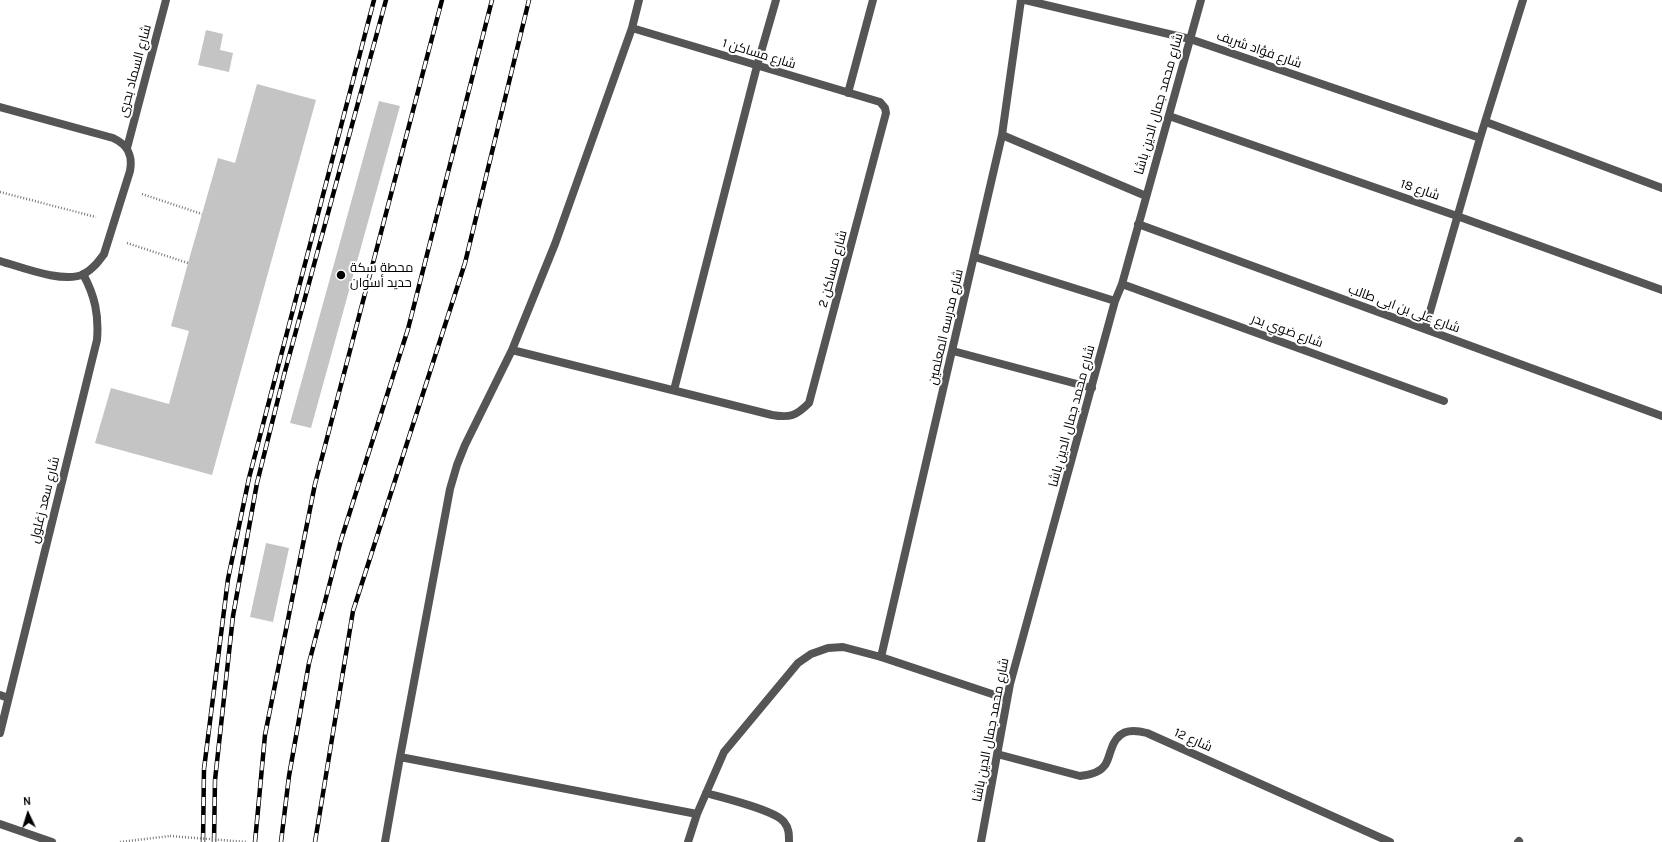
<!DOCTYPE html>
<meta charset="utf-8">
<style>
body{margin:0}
#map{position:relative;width:1662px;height:842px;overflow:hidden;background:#fff;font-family:Karla,sans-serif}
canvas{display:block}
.north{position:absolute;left:8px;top:794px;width:40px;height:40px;-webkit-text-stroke:3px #fff;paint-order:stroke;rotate:356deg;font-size:11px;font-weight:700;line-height:16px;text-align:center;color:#000}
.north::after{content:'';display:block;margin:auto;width:14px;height:18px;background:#000;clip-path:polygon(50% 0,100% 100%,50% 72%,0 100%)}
</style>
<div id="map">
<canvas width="1662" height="842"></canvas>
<div class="north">N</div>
</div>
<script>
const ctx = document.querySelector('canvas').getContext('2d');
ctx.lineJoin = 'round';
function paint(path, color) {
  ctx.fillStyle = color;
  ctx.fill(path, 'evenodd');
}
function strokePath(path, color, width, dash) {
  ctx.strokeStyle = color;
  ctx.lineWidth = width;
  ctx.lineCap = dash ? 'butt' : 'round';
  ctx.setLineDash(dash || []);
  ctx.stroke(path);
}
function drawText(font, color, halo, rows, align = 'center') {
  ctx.font = font + ' Karla,Cairo,sans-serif';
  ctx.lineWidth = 4;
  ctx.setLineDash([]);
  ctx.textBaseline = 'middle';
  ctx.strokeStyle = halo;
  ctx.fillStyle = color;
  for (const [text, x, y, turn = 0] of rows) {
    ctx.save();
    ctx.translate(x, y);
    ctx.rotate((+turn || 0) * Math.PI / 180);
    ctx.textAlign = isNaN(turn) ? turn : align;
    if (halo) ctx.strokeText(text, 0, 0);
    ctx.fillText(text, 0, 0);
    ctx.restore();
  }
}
const building = new Path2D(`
 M206,30L223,34L220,50L233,53L229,72L198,65Z
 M257,84L316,100L212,475L95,443L111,388L169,404L189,331L171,326L188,263L218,158L235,163Z
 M379,101L400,106L311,428L290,423Z
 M266,543L289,548L273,622L250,617Z`);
const path = new Path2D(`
 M0,192L96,217
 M142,194L202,214
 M127,243L188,263
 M120,842L170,836`);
const pedestrian = new Path2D(`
 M0,733L97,340C99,315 95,296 83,274`);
const minor = new Path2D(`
 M639,0L632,28L555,244L512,350L465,445L457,465L450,489L400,757L697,814
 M1025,0L1190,39L1480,138
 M848,93L873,0
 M0,107L113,138C128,145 133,155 130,171L104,254C98,262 93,269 84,274C64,284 21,267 0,261
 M1169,116L1457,216L1662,290
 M1486,122L1662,188
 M1002,135L1146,196
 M1138,224L1662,416
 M975,257L1115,301
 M1122,284L1444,401
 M1425,329L1480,138L1523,0
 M512,350L772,415C790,418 796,416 809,403L886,113L885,108L880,102L632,28
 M953,351L1092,388
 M674,390L757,66L776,0
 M881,657L1002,135L1021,0
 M0,695L8,698
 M997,754L1080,776C1089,775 1100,773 1105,765C1108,761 1109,755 1111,750C1117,731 1129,728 1147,733L1390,842
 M706,793C723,798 775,810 784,822C789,828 789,834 789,842
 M385,842L400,757
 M688,842L697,814L724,752L798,663L811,654L828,648L843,647L881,657L1007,699
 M981,842L1010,684L1115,301L1122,284L1201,0
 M1518,842L1519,841`);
const tertiary = new Path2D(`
 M127,148L166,0
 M0,824L52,842`);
const rail = new Path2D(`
 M203,842L204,769L228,579L249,478L374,0
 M214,842L215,780L233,616L257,483L284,375L386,0
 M255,842L265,735L315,484L442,0
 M281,842L289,776L309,663L341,540L408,329L492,0
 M315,842L353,611L465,263L529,0`);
const pathBridge = new Path2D(`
 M170,836L247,842`);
const markers = [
 [341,275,5,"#000"]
];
const streetNames = [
 ["شارع فؤاد شريف",1259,50,19],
 ["شارع مساكن 1",759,54,17],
 ["شارع السماد بحرى",135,71,-75],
 ["شارع محمد جمال الدين باشا",1159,104,-74],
 ["شارع 18",1420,190,19],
 ["شارع مساكن 2",833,269,-75],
 ["شارع على بن ابى طالب",1404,309,20],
 ["شارع مدرسه المعلمين",946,327,-77],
 ["شارع ضوي بدر",1287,331,20],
 ["شارع محمد جمال الدين باشا",1072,416,-75],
 ["شارع سعد زغلول",45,500,-76],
 ["شارع محمد جمال الدين باشا",991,730,-79],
 ["شارع 12",1193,740,24]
];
const poiNames = [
 ["محطة سكة",350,268],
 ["حديد أسوان",350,283]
];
paint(building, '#c4c4c4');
strokePath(path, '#777', 2.5, [1, 2]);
strokePath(pedestrian, '#555', 8);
strokePath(minor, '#555', 8);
strokePath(tertiary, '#555', 8);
strokePath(rail, '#000', 4.5);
strokePath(rail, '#fff', 3, [9]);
strokePath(pathBridge, '#777', 2.5, [1, 2]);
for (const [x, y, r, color] of markers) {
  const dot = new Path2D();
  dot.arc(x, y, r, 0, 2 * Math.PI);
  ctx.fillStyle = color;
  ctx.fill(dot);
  strokePath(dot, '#fff', 1.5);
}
drawText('13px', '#000', '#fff', streetNames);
drawText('13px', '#000', '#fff', poiNames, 'left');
</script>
